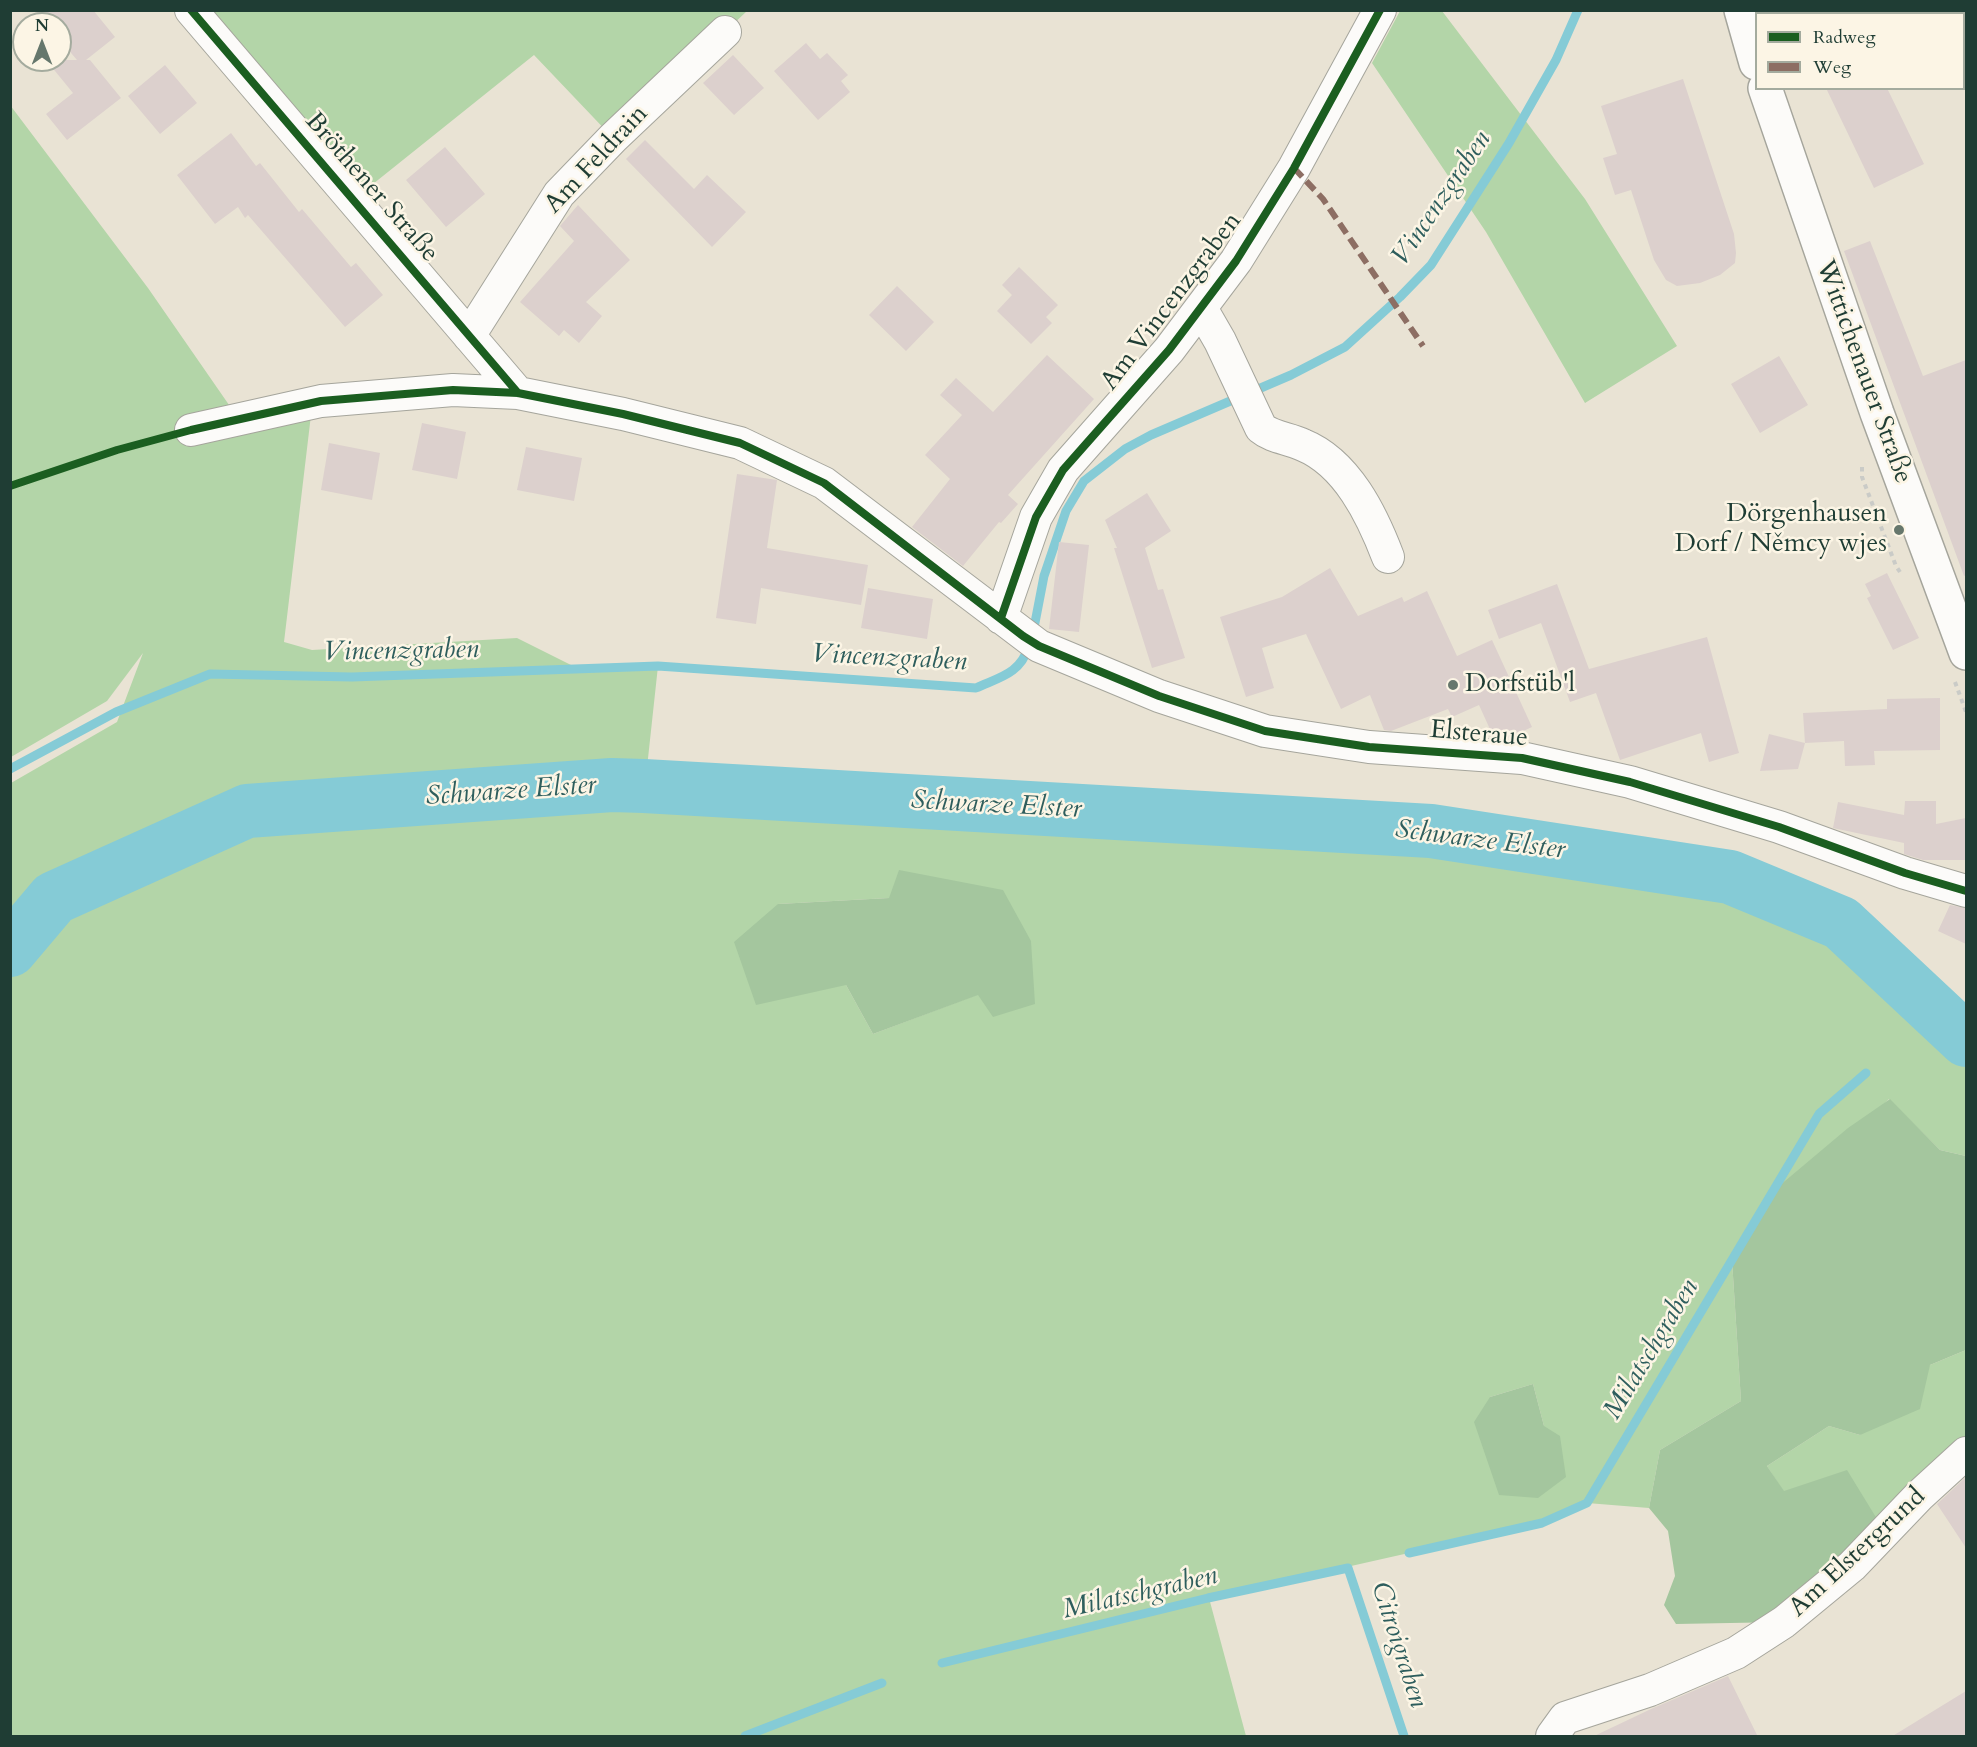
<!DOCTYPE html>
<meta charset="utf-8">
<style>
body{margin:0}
#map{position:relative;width:1977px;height:1747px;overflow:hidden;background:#e9e3d4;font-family:Cardo,serif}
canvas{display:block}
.frame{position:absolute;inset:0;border:12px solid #1f3d34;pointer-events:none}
.legend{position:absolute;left:1755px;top:12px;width:210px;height:78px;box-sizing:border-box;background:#fcf5e5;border:2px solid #a4ab9e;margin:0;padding:8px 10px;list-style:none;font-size:18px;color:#1f3d34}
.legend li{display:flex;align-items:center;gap:12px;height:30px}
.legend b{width:30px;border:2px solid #a4ab9e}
.north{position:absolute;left:12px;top:12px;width:60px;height:60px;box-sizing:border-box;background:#fcf5e5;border:2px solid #a4ab9e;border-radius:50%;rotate:0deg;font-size:16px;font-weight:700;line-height:24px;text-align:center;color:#1f3d34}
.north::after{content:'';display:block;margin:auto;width:21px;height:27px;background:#66776c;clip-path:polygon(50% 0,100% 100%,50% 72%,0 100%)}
</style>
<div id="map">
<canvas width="1977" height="1747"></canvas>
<div class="frame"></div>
<ul class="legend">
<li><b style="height:8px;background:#1b5e20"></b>Radweg</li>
<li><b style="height:8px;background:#8d6e63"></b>Weg</li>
</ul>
<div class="north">N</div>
</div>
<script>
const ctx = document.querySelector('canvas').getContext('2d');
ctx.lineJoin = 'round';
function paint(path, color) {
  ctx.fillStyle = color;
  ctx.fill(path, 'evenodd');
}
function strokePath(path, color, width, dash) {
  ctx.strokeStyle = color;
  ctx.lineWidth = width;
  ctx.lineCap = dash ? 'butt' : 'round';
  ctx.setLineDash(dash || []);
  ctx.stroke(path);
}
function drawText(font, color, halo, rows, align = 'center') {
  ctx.font = font + ' Cardo,serif';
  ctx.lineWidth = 5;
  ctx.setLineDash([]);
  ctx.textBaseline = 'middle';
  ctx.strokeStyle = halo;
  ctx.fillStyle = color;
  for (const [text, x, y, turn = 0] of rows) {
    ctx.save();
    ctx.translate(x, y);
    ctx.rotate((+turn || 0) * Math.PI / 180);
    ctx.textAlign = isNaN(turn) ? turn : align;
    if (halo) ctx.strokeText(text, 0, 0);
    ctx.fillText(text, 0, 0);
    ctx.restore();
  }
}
const green = new Path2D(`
 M191,11H747L613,138L534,55L353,200Z
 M1400,11H1442L1585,199L1677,346L1585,403L1486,232L1372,63Z
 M10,105L148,288L245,428L311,415L284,642L312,650L517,638L577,668L658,666L645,786L1431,831L1730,877L1841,923L1966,1040V1156L1940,1150L1889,1099L1732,1260L1741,1401L1660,1450L1649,1508L1587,1503L1542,1523L1209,1598L1246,1736H11V783L117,722L143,653L107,701L11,757ZM889,898L1035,1004L979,994L873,1034L846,985L778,904ZM1533,1384L1544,1426L1490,1397Z
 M1966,1350V1453L1885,1532L1783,1491L1767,1466L1829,1426L1860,1435L1930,1365Z`);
const forest = new Path2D(`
 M899,870L1003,890L1031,941L1035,1004L993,1017L978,995L873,1034L846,985L756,1005L734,942L778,904L889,898Z
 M1890,1099L1940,1150L1966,1156V1350L1930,1365L1920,1409L1860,1435L1829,1426L1767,1466L1784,1491L1847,1470L1885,1532L1784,1622L1676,1624L1664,1605L1675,1576L1668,1531L1649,1508L1660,1450L1741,1401L1732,1260L1772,1192L1848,1128Z
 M1533,1384L1544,1426L1560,1436L1566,1477L1538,1498L1499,1495L1474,1422L1490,1397Z`);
const stream = new Path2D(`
 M1033,633L1044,576L1066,511L1084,481L1125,449L1151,435L1291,375L1345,347L1400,297L1431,265L1509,143L1556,60L1578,10
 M10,769L116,712L210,674L352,677L658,666L976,688C1000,677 1020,674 1029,646
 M1409,1553L1542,1523L1587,1503L1819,1114L1866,1073
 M942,1663L1208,1598L1348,1568L1404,1736
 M745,1736L882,1683`);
const river = new Path2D(`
 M10,950L54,898L247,811L612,785L644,786L1431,831L1730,877L1841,923L1966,1040`);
const building = new Path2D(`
 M35,10H93L115,37L86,60H90L121,98L67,140L46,114L73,93L46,60H77L60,40V24H46Z
 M806,43L820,59L827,53L848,75L841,81L850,92L818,120L774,71Z
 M733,55L764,88L734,115L703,83Z
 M165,65L197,103L160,134L128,96Z
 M1683,79L1734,234L1736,253L1735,263L1720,275L1700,283L1677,286L1666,280L1654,260L1631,190L1615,195L1603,158L1617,154L1601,106Z
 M1826,88H1887L1924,164L1874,188Z
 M231,133L256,166L260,163L299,212L302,209L351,267L356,263L383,295L345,327L248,215L245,218L238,207L215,224L177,175Z
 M645,140L694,189L707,175L746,212L712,247L626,159Z
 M445,147L485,194L446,227L406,180Z
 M578,205L630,260L586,302L602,316L579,343L564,330L559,336L520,302L574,241L560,226Z
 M1870,241L1923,376L1966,360V575L1964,576L1844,251Z
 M1019,267L1058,305L1046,317L1052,323L1031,344L997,311L1012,295L1002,285Z
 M897,286L934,322L906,351L869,315Z
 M1047,355L1094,399L1008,495L1018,504L1001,523L999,522L963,566L912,527L950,479L925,455L962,415L940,395L956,378L993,412Z
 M1779,356L1808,405L1760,433L1731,384Z
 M422,423L466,432L457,479L412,470Z
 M329,443L380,453L372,500L321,490Z
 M526,447L582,458L574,501L517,490Z
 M737,474L777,480L767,548L868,565L861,605L761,588L756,624L716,618Z
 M1147,493L1171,531L1145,548L1158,590L1163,589L1185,658L1152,668L1114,548H1117L1105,520Z
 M1059,542L1089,545L1079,632L1049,629Z
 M1330,568L1358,616L1402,597L1404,602L1427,591L1457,656L1492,640L1532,727L1506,739L1494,738L1479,705L1452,717L1448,709L1391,731L1384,730L1370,695L1341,709L1306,634L1262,648L1274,688L1246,697L1220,617L1282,597Z
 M1887,573L1919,638L1893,650L1867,598L1871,596L1865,584Z
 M1557,584L1589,669L1707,637L1739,753L1709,762L1701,733L1620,760L1596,693L1570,702L1541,623L1499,639L1488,610Z
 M868,588L933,599L927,639L861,628Z
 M1940,698V750L1874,751L1875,765L1845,766L1844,741L1805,743L1803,713L1887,709V699Z
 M1769,734L1805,743L1798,769L1760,771Z
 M1905,801H1936V824L1966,818V860H1923L1904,854V843L1833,828L1838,802L1904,815Z
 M1950,905L1966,908V944L1938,931Z
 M1966,1477V1548L1937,1504Z
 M1728,1676L1758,1737H1592L1651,1709Z
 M1966,1691V1737H1891Z`);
const path = new Path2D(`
 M1862,467V477L1896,566L1900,572
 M1955,682L1966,712`);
const minor = new Path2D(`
 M191,10L518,393
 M1201,308L1220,341L1261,428C1273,438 1289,438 1303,445C1347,463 1372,515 1388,557
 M469,336L559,194L613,138L725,32
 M191,430L321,401L453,390L518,393L623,414L740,443L824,483L1039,646L1159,696L1265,731L1369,747L1522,758L1630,782L1779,827L1905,873L1966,891
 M1001,618L1036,517L1063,470L1169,350L1236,261L1294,168L1380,10
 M1552,1736L1565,1718L1650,1690L1736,1653L1784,1622L1852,1566L1919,1496L1966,1453`);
const major = new Path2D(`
 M1741,10L1756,63
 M1765,88L1877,413L1966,653`);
const quiet = new Path2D(`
 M1294,168L1323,199L1423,346`);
const cycleway = new Path2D(`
 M191,10L518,393
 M10,486L117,450L191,430L321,401L453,390L518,393L623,414L740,443L824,483L1023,636L1039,646L1159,696L1265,731L1369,747L1522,758L1630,782L1779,827L1905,873L1966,891
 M1001,618L1036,517L1063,470L1169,350L1236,261L1294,168L1380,10`);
const markers = [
 [1899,530,6,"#66776c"],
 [1453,685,6,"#66776c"]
];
const streetNames = [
 ["Am Feldrain",597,160,-47],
 ["Bröthener Straße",371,188,49],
 ["Am Vincenzgraben",1172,302,-53],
 ["Wittichenauer Straße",1863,372,70],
 ["Elsteraue",1479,735,5],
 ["Am Elstergrund",1858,1553,-43]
];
const poiNames = [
 ["Dörgenhausen",1887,515],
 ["Dorf / Němcy wjes",1887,545],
 ["Dorfstüb'l",1465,685,"left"]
];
const waterNames = [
 ["Vincenzgraben",1442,199,-56],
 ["Vincenzgraben",401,652,-1],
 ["Vincenzgraben",889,659,3],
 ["Schwarze Elster",511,792,-4],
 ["Schwarze Elster",996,806,3],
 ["Schwarze Elster",1480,841,7],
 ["Milatschgraben",1652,1350,-59],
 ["Milatschgraben",1140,1594,-13],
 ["Citroigraben",1398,1645,72]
];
paint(green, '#b3d5a8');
paint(forest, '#a4c69e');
strokePath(stream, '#85cbd6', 9);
strokePath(river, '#85cbd6', 54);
paint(building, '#dcd0cd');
strokePath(minor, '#a5a59c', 34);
strokePath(major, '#a5a59c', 36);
strokePath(path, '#cacbc7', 4, [4.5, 4.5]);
strokePath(minor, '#fcfbf9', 32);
strokePath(major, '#fcfbf9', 33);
strokePath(quiet, '#8d6e63', 6, [12, 6]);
strokePath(cycleway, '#1b5e20', 8);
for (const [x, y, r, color] of markers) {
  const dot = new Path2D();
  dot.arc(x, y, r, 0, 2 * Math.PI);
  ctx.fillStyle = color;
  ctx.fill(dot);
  strokePath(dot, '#fcf5e5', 2);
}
drawText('26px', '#1f3d34', '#fcf5e5', streetNames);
drawText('26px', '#1f3d34', '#fcf5e5', poiNames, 'right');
drawText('italic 27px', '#2e5e5d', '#fcf5e5', waterNames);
</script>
